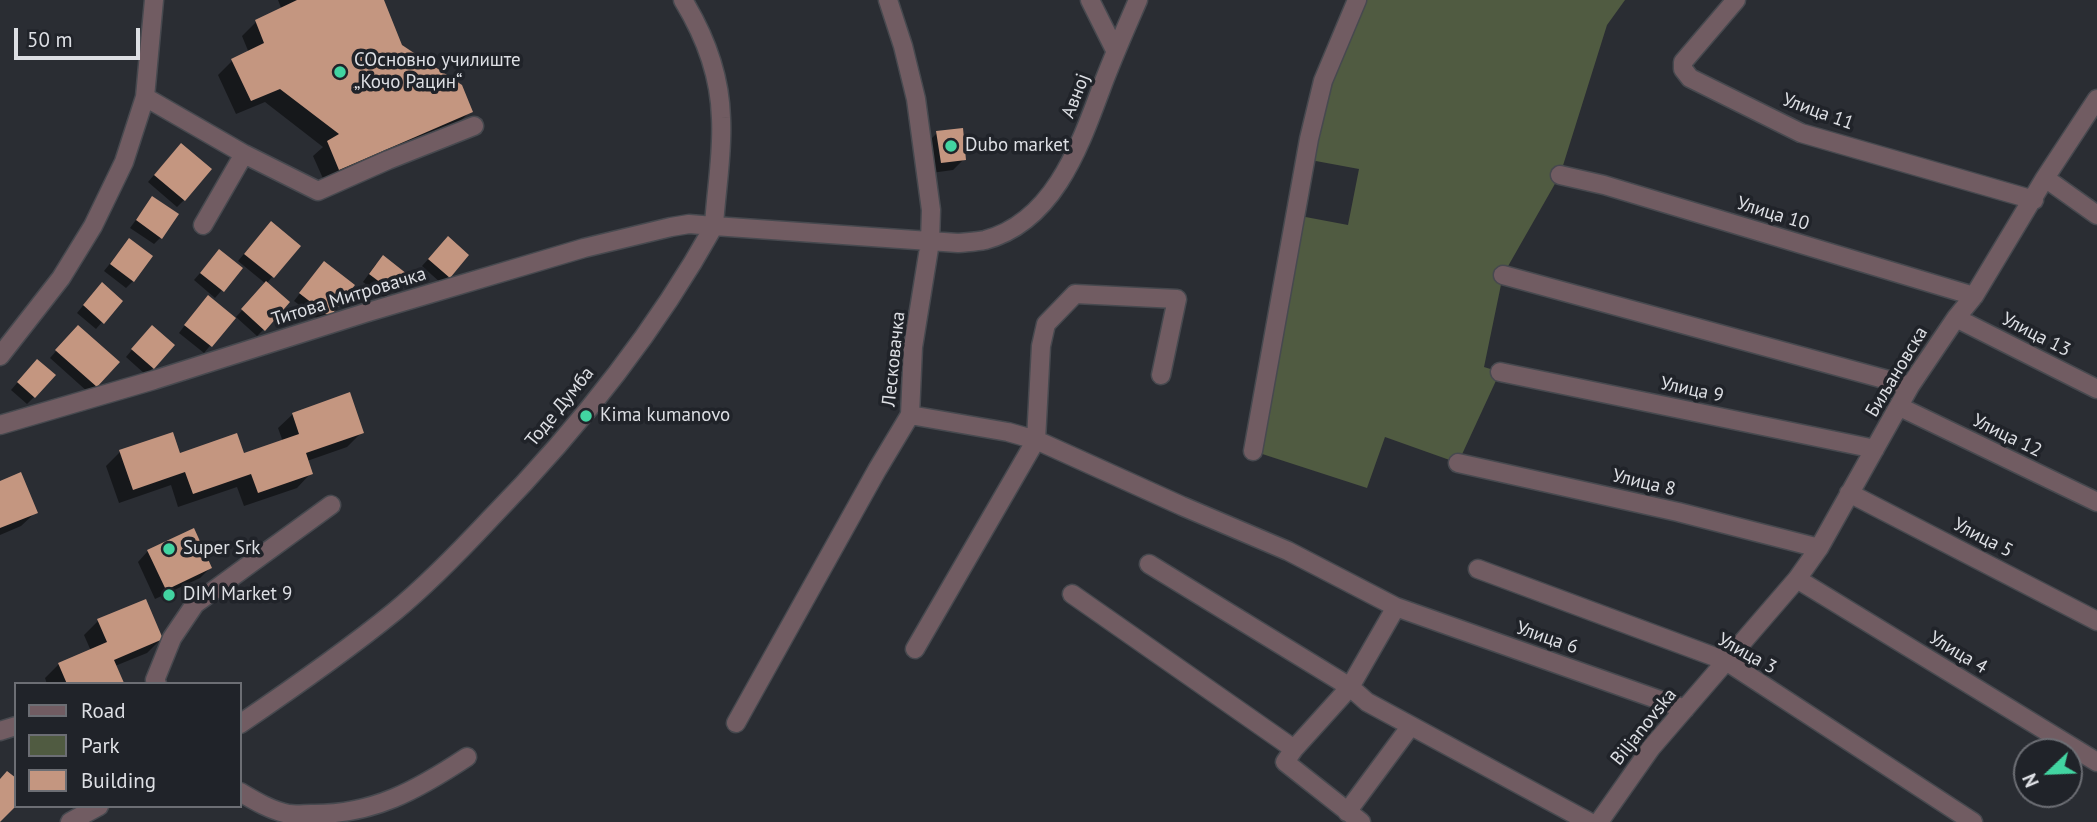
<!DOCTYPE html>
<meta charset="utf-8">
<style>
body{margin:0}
#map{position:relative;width:2097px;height:822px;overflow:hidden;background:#2a2d33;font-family:"PT Sans",sans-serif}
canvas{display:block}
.legend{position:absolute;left:14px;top:682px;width:228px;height:126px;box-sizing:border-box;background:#202329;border:2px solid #6c6e74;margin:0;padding:9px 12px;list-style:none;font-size:21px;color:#dddfe4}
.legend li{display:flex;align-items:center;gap:14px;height:35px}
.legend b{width:35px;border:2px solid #6c6e74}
.north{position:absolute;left:2013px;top:738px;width:70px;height:70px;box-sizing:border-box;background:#202329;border:2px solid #6c6e74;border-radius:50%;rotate:247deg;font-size:19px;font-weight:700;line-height:28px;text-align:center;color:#dddfe4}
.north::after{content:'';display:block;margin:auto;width:24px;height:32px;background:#42d4a1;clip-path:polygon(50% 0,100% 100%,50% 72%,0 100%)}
.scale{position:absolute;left:14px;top:28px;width:126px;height:32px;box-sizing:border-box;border:4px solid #dddfe4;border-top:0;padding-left:9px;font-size:21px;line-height:24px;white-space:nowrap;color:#dddfe4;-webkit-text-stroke:5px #202329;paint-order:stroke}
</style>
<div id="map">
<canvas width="2097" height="822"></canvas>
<ul class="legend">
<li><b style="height:9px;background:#715c62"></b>Road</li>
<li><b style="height:19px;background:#505b41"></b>Park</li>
<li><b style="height:19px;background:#c49680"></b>Building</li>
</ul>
<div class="north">N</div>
<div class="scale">50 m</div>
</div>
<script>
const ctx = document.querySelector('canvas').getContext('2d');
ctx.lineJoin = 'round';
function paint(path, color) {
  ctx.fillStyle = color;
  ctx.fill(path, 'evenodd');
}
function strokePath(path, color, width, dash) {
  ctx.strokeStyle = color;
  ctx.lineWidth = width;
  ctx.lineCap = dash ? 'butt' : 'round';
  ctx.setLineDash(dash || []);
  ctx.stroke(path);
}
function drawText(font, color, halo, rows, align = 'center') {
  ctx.font = font + ' "PT Sans",sans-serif';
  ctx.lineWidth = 7;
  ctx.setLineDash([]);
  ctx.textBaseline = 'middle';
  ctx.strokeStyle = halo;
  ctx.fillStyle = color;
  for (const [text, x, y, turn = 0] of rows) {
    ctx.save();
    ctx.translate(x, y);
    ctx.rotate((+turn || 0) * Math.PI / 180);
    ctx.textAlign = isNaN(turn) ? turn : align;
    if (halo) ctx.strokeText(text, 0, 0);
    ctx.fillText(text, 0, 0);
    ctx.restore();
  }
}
const green = new Path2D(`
 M1358,0H1625L1607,25L1560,175L1503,275L1484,367L1500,372L1458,463L1385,437L1367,488L1253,451L1295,215L1348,225L1359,169L1305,159Z`);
const shadow = new Path2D(`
 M278,0H382L401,46L471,111L456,125L325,183L313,156L323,147L265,102L236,114L218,75L232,61L249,53L242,36L256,22L282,10Z
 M937,133L964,159L953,170L931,173L926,144Z
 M174,152L184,200L177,207L148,182Z
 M152,198L161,237L154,244L130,228Z
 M264,230L298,246L267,283L264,329L257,336L236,317L266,284L238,261Z
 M129,240L133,281L126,288L104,271Z
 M441,245L467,256L442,284L422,266Z
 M213,258L240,269L215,298L194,280Z
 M376,264L405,274L385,298L363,282Z
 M318,270L329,316L322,322L294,301Z
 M95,291L102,322L96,329L77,313Z
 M201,304L233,318L204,353L179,333Z
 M71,334L96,386L89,393L50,358Z
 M145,334L153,368L146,375L126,357Z
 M30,368L34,397L27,404L11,390Z
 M293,414L362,432L347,447L307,461L311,473L297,488L244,506L237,487L178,507L171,485L119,503L106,466L120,452L243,455L283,442L278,428Z
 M0,483L36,512L21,526L0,535Z
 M148,551L210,568L200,578L155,599L138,562Z
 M98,621L161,639L147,653L115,666L122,682L120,684H47L45,678L59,664L91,651L84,635Z`);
const building = new Path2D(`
 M297,0H384L402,45L462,85L473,112L339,170L327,141L339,134L280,89L251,101L231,59L264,43L255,20Z
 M963,128L966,160L941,163L936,131Z
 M181,143L212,169L185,201L154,175Z
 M152,196L179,214L162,239L136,220Z
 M271,221L301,246L274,278L244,254Z
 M448,236L469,255L450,278L428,259Z
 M129,238L153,256L134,282L110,264Z
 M219,249L243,268L224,292L200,273Z
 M383,255L407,274L393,292L369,274Z
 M324,261L355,285L330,317L299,293Z
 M266,281L290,302L265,331L241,309Z
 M102,282L123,301L104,324L83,305Z
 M208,295L236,318L212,347L184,325Z
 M78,325L120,362L97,387L55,350Z
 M152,325L175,345L154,369L131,349Z
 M37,359L56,375L35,398L17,382Z
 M350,392L364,433L306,453L313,474L258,493L251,474L193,494L185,472L133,490L119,450L173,432L180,453L237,433L244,453L299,434L292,413Z
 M21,472L38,513L0,528V481Z
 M194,528L212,568L166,590L147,550Z
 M146,599L163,639L114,660L124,683L67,684L58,663L107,642L97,619Z
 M7,771L16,778V806L0,822V779Z`);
const street = new Path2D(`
 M1090,0L1115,50
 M1736,0L1683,62V69L1690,78L1801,133L2034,200
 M145,97L244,154L318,191L388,160L474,126
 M1560,175L1604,185L1974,296
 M2045,178L2097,215
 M203,225L244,154
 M1503,275L1910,386
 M1956,318L2097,389
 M0,356L61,278L93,226L124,162L145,97L154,0
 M1500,372L1875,449
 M1900,407L2097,502
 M910,415L1008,432L1036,440L1182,506L1288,551L1396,607L1685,709
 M0,425L154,380L365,313L584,248L671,227L689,224L714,226C716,190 723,154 721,118C720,75 705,36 683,0
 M1253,451L1309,139L1323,81L1357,0
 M1458,463L1678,512L1819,548
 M1849,493L2097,621
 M1149,564L1350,687L1367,702L1589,822
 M1478,569L1726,661L1973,822
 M1797,579L2097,762
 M1072,594L1294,749L1350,687L1396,607
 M915,649L1036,440L1041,346L1046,324L1075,294L1177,299L1161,375
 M157,684L155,680L172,638L195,604L331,505
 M736,723L877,470L910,415L913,347L930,242L931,210L916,99L903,46L888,0
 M240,724C293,688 345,652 394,612C428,584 459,552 489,520C575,432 654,334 714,226L958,243C967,242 976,242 985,240C1053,222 1079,148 1101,89C1112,59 1125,30 1138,0
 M0,731L16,726
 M1294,749L1285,762L1361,822
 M240,792C255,801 272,811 289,814C296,815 304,814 311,814C373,815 417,790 467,757
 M1347,812L1410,727
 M70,822L99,806
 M1599,822L1651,748L1797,579L1819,548L1910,386L1956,318L1974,296L2045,178L2097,99`);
const markers = [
 [340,72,7,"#42d4a1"],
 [951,146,7,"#42d4a1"],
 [586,416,7,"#42d4a1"],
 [169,549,7,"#42d4a1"],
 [169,595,7,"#42d4a1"]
];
const poiNames = [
 ["СОсновно училиште",354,61],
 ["„Кочо Рацин“",354,83],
 ["Dubo market",965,146],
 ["Kima kumanovo",600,416],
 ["Super Srk",183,549],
 ["DIM Market 9",183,595]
];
const streetNames = [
 ["Авној",1076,96,-69],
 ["Улица 11",1818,112,20],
 ["Улица 10",1773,214,17],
 ["Титова Митровачка",349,297,-17],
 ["Улица 13",2036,335,27],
 ["Лесковачка",894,359,-84],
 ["Биљановска",1897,372,-59],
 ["Улица 9",1692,390,12],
 ["Тоде Думба",560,407,-51],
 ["Улица 12",2007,436,26],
 ["Улица 8",1644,483,13],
 ["Улица 5",1983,538,27],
 ["Улица 6",1547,638,19],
 ["Улица 4",1958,653,31],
 ["Улица 3",1747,654,29],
 ["Biljanovska",1644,727,-51]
];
paint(green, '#505b41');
paint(shadow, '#0007');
paint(building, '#c49680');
strokePath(street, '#47494f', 21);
strokePath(street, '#715c62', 18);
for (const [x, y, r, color] of markers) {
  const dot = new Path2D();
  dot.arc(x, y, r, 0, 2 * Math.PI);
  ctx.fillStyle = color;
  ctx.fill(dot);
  strokePath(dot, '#202329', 2.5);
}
drawText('19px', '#dddfe4', '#202329', poiNames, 'left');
drawText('19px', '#dddfe4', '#202329', streetNames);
</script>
